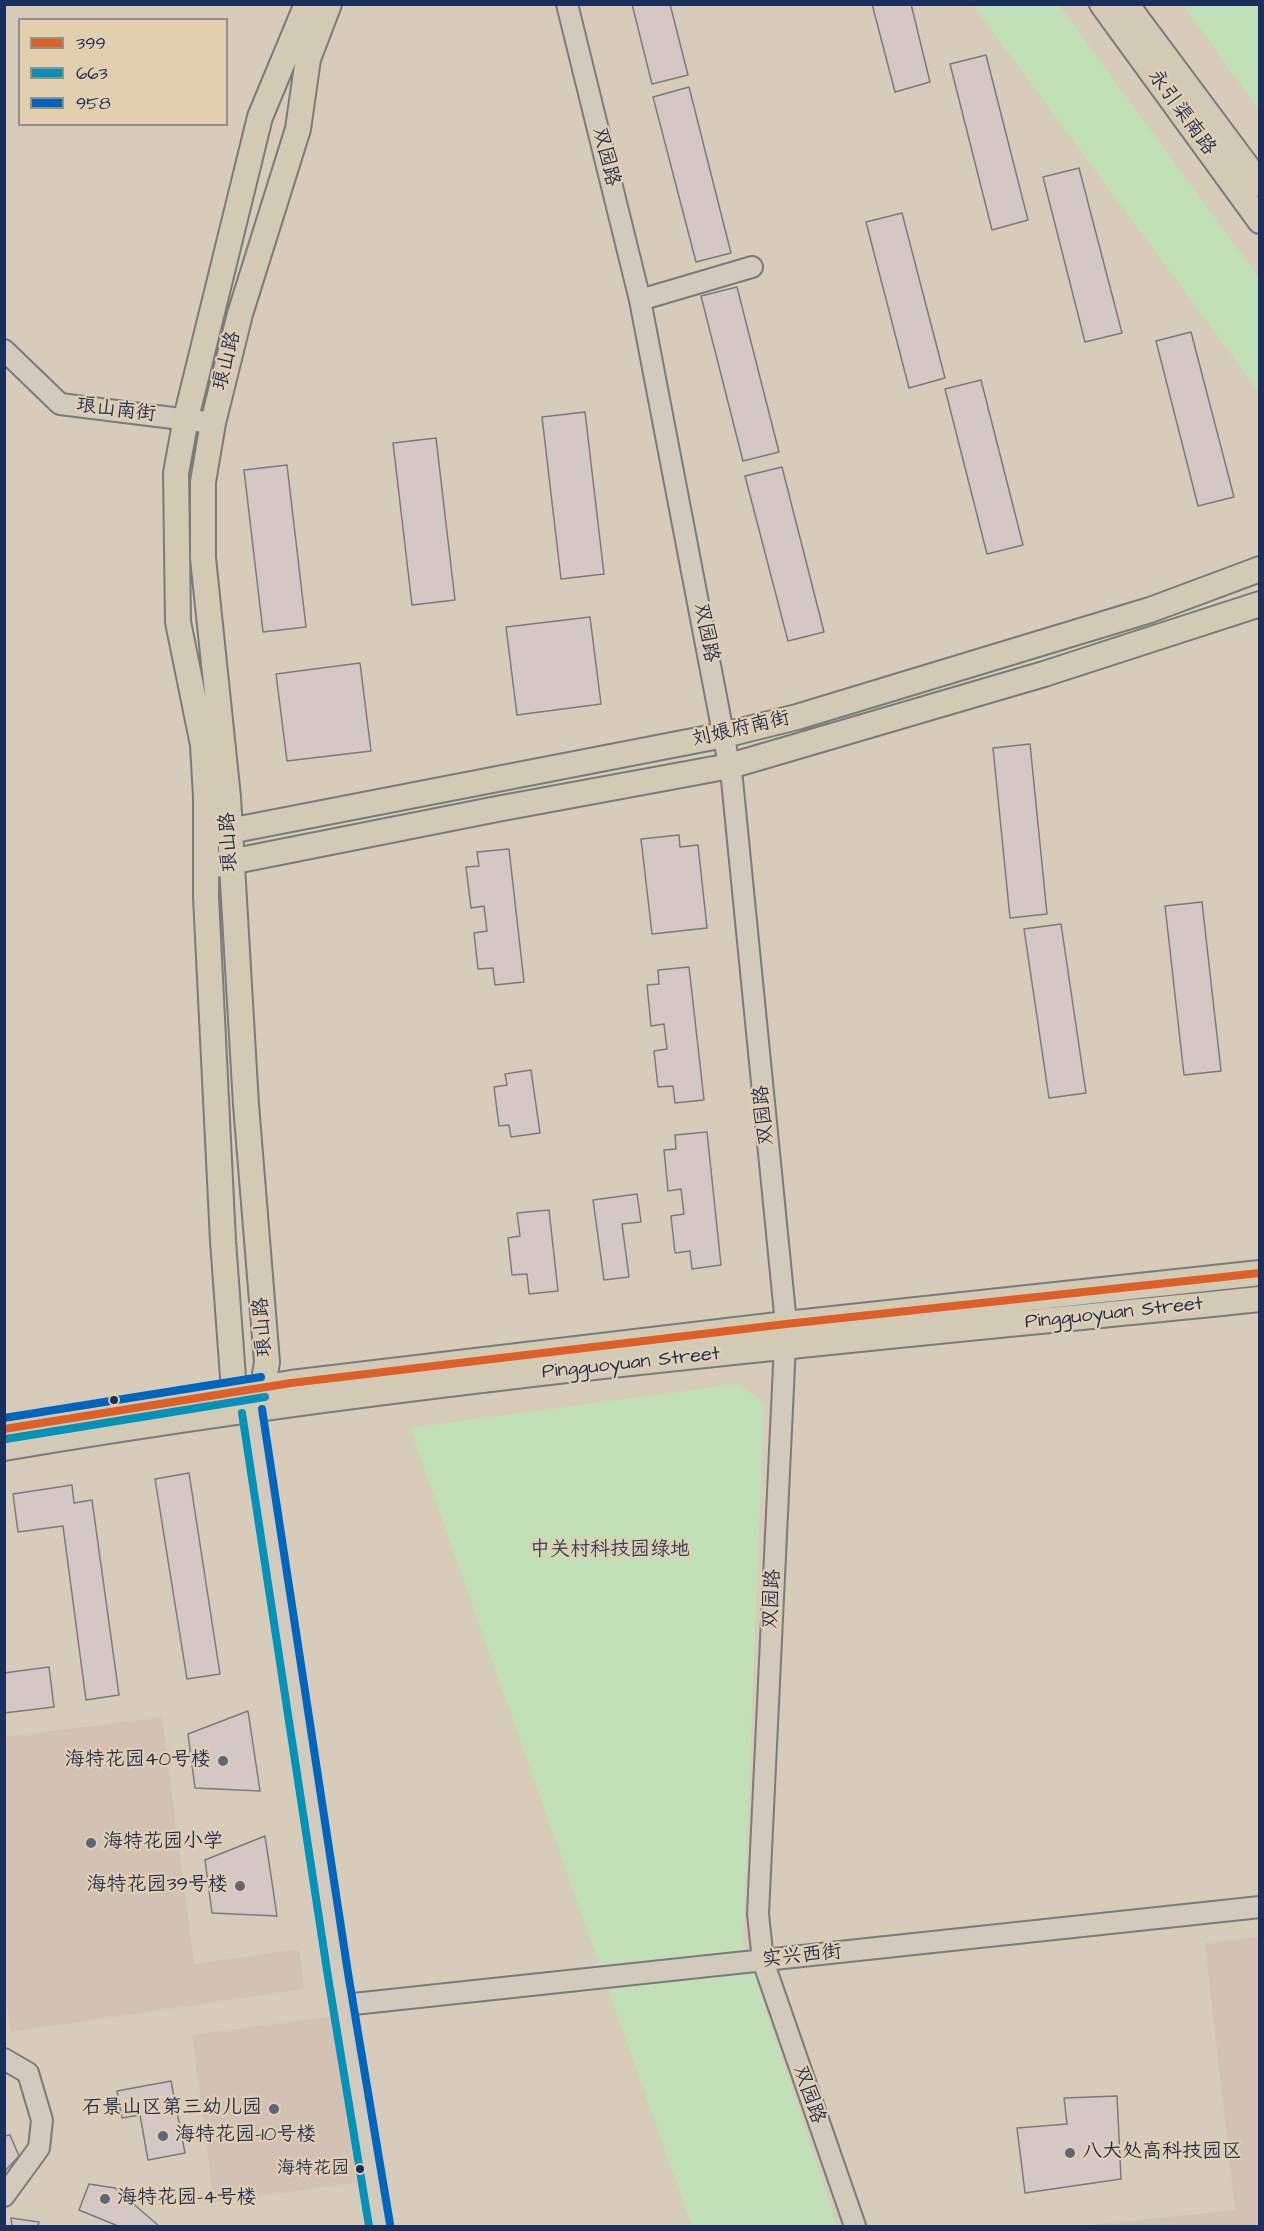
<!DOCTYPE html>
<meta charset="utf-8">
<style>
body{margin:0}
#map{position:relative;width:1264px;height:2231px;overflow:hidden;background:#d6ccb9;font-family:"Architects Daughter",sans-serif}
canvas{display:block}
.frame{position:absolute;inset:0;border:6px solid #1b2f5e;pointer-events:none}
.legend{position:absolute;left:18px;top:18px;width:210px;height:108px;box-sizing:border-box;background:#e2cfad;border:2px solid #928f8d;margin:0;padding:8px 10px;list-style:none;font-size:18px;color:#1b2f5e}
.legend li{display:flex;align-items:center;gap:12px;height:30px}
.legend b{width:30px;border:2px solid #928f8d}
</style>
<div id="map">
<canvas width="1264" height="2231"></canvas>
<div class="frame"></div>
<ul class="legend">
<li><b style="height:8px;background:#dc6028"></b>399</li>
<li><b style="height:8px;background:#0591b8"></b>663</li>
<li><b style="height:8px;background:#0065bd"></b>958</li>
</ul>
</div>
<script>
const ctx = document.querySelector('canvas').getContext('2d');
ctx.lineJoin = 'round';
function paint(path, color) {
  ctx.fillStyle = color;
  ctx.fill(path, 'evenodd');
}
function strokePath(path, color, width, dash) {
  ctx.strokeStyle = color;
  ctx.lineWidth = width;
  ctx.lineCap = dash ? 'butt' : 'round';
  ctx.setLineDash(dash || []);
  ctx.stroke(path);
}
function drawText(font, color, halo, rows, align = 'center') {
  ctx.font = font + ' "Architects Daughter","LXGW WenKai TC",sans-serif';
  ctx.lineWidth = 4.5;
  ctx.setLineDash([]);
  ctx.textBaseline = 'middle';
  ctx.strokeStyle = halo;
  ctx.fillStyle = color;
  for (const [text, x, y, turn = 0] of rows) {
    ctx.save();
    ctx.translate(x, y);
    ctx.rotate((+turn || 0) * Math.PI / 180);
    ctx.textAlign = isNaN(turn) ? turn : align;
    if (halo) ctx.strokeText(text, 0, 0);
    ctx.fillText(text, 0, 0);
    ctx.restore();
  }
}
const built = new Path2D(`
 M162,1717L194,1964L299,1949L304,1989L11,2032L4,1987L5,1737Z
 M1259,1937V2226H1081L1235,2210L1205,1943Z
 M333,2016L356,2183L214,2202L192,2035Z`);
const green = new Path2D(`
 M973,5H1059L1259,278V392Z
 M1183,5H1259V110Z
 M738,1384L764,1403L743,1940L837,2226H692L410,1428Z`);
const building = new Path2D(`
 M632,4H670L688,75L652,84Z
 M872,4H911L930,82L895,92Z
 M986,55L1028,220L992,230L950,64Z
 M689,87L731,253L696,262L653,97Z
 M1079,168L1122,333L1085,342L1043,177Z
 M902,213L945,378L909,388L866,222Z
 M737,287L779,452L743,461L701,296Z
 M1191,332L1234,497L1198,506L1156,341Z
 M981,380L1023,545L987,554L945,389Z
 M585,412L604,574L561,579L542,417Z
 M436,438L455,600L412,605L393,443Z
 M287,465L306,627L263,632L244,470Z
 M782,467L824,632L788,641L745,476Z
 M590,617L601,704L517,715L506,627Z
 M360,663L371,751L287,761L276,674Z
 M1030,744L1047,914L1010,918L993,748Z
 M679,835L680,847L698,845L707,928L652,934L641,839Z
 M509,849L524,982L495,985L493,968L478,969L474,933L487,931L484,906L471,908L466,867L479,866L477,852Z
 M1202,902L1221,1071L1184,1075L1165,906Z
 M1061,924L1086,1093L1049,1098L1024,929Z
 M689,967L704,1100L675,1103L673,1086L658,1087L654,1051L667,1049L664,1024L651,1026L647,985L659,984L658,970Z
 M531,1070L540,1133L511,1137L509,1125L499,1126L494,1087L507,1085L505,1074Z
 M707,1132L721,1265L692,1269L690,1251L675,1253L671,1216L684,1214L681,1189L668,1191L664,1150L676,1149L675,1135Z
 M637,1194L641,1222L622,1224L629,1277L604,1280L593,1200Z
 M549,1210L558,1291L529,1294L527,1274L512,1275L508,1238L520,1236L517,1213Z
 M189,1473L220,1674L187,1679L155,1479Z
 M72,1485L74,1503L92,1500L119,1695L86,1700L63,1526L18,1532L13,1494Z
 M49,1667L54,1707L4,1713V1673Z
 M248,1711L260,1791L195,1788L188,1734Z
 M265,1836L277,1916L212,1913L205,1860Z
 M171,2081L185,2153L148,2160L140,2115L122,2118L117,2091Z
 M1117,2096L1121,2179L1025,2193L1017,2128L1067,2124L1064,2098Z
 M10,2135L19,2156L4,2172V2136Z
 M89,2184L115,2188L159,2226H118L79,2210Z
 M11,2218L39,2222L38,2226H12Z`);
const minor = new Path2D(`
 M567,4L640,300L732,780L786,1324L758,1914L763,1961L855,2226
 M640,300L752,267
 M4,350L60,404L213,423
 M252,1411L338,1975L380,2226
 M344,2005L1260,1907
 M4,2059L28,2073L42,2120L39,2148L4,2196`);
const major = new Path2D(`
 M1102,4L1260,221
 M1126,4L1260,184
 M214,834L724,735L797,717L1150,610L1260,569
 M215,865L497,809L730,766L1044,674L1260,604
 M252,1411L234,1391L223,1241L206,897V797L203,745L178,622L176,473L186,418L260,117L307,4
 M252,1411L263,1387L267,1362L246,1105L228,797L203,558V482L213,423L240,314L298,129L308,59L329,4
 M4,1429L291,1383L786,1324L1260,1273
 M4,1448C420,1377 841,1342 1260,1299`);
const bus1 = new Path2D(`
 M4,1429L291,1383L786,1324L1260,1273`);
const bus2 = new Path2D(`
 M242,1413L328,1977L369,2226
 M6,1439L265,1397`);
const bus3 = new Path2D(`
 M262,1409L348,1973L390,2224
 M4,1418L261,1377`);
const markers = [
 [114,1400,5,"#1b2f5e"],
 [223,1761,6,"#5c667e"],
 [91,1843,6,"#5c667e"],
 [240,1886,6,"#5c667e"],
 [274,2109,6,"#5c667e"],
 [163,2136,6,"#5c667e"],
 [1070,2153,6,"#5c667e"],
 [360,2169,5,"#1b2f5e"],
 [105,2199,6,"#5c667e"]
];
const busNames = [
 ["海特花园",349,2169]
];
const streetNames = [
 ["永引渠南路",1181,113,54],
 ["双园路",605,157,76],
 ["琅山路",228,361,-76],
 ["琅山南街",116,411,7],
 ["双园路",705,633,79],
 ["刘娘府南街",741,730,-13],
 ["琅山路",230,842,-93],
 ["双园路",765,1115,-96],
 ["Pingguoyuan Street",1114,1314,-6],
 ["琅山路",264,1327,-94],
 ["Pingguoyuan Street",631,1364,-6],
 ["双园路",773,1599,-87],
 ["实兴西街",802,1957,-6],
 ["双园路",808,2095,71]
];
const parkNames = [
 ["中关村科技园绿地",610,1551]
];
const poiNames = [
 ["海特花园40号楼",211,1761,"right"],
 ["海特花园小学",103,1843],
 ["海特花园39号楼",228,1886,"right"],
 ["石景山区第三幼儿园",262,2109,"right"],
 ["海特花园-10号楼",175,2136],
 ["八大处高科技园区",1082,2153],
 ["海特花园-4号楼",117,2199]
];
paint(built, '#d3c1b3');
paint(green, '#c2e0b8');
paint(building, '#d4c7c4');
strokePath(building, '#7b7b7b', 1.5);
strokePath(minor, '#7b7b7b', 24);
strokePath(major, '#7b7b7b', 28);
strokePath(minor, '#d2cabd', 20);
strokePath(major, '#d3cab6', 24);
strokePath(bus1, '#dc6028', 8);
strokePath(bus2, '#0591b8', 8);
strokePath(bus3, '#0065bd', 8);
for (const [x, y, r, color] of markers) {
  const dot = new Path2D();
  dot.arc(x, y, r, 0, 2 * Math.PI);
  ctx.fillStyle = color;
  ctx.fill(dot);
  strokePath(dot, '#e2cfad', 2);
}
drawText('18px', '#1b2f5e', '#e2cfad', busNames, 'right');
drawText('20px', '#1b2f5e', '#e2cfad', streetNames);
drawText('20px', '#2a4267', '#e2cfad', parkNames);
drawText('20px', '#1b2f5e', '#e2cfad', poiNames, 'left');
</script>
